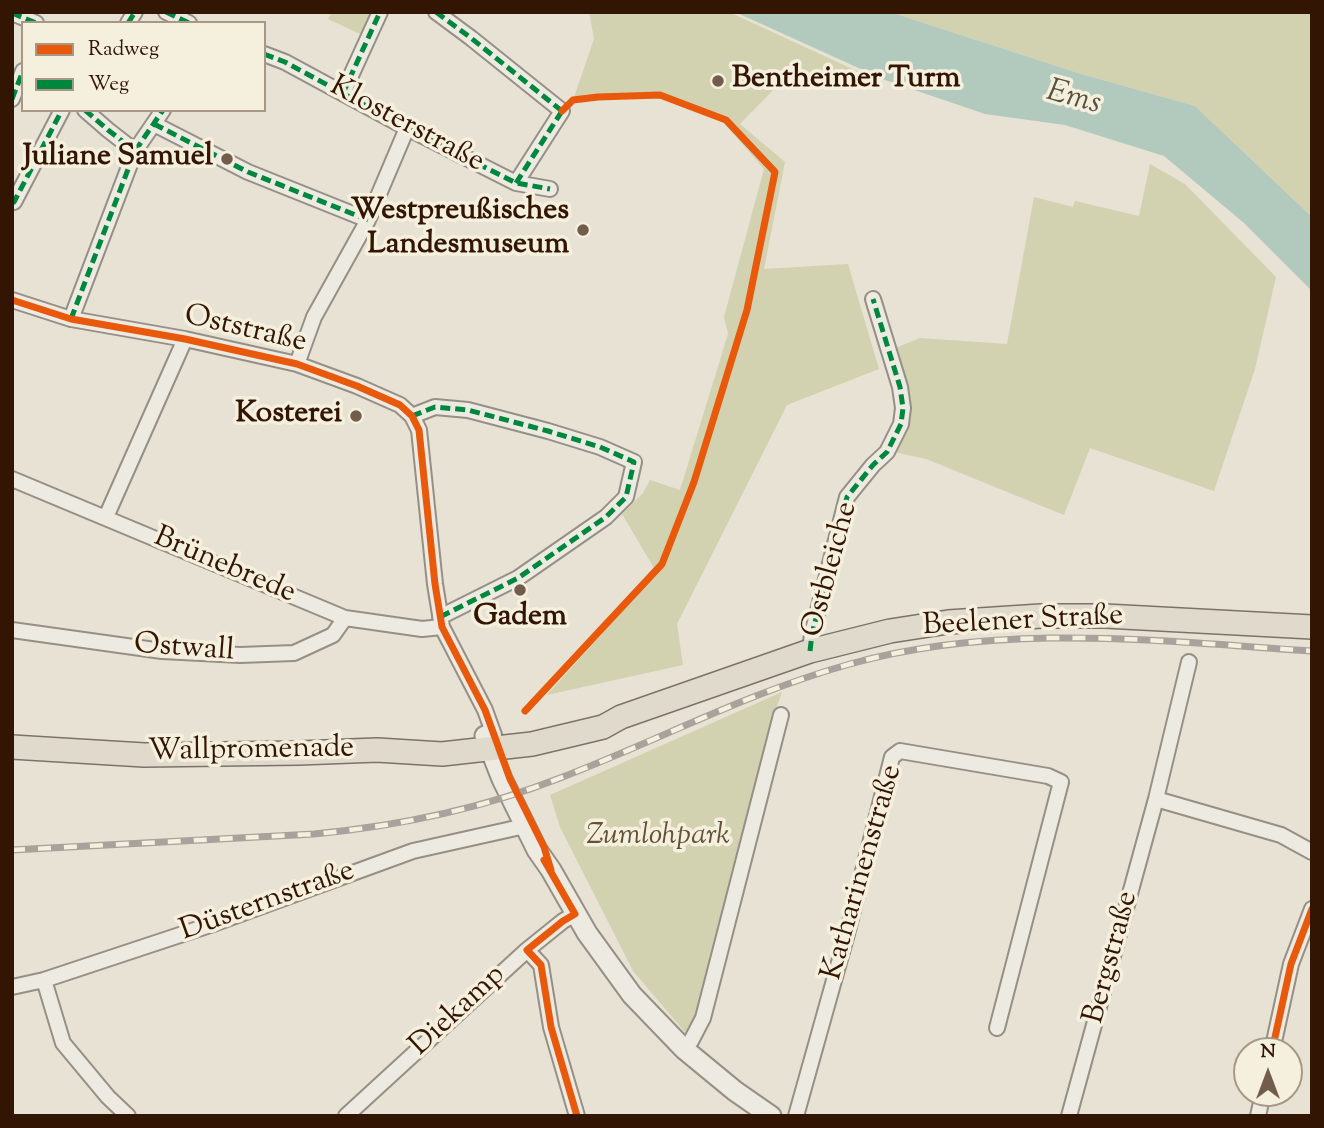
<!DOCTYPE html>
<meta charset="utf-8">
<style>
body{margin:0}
#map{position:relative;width:1324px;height:1128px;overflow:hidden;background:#e7e2d4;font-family:"Sorts Mill Goudy",serif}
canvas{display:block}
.frame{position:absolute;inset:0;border:14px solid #331503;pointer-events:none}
.legend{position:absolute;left:21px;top:21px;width:245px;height:91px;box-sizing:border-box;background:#f5efde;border:2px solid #a79886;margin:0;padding:9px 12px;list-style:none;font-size:21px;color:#331503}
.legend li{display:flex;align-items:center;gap:14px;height:35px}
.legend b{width:35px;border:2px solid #a79886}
.north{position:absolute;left:1233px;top:1037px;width:70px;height:70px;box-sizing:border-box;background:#f5efde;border:2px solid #a79886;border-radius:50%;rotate:0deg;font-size:19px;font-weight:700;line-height:28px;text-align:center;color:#331503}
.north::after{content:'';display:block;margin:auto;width:24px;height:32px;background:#725d4c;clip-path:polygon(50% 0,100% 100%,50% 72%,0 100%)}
</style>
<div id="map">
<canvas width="1324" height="1128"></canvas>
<div class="frame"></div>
<ul class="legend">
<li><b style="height:9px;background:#e8590c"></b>Radweg</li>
<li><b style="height:9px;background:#00873e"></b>Weg</li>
</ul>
<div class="north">N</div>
</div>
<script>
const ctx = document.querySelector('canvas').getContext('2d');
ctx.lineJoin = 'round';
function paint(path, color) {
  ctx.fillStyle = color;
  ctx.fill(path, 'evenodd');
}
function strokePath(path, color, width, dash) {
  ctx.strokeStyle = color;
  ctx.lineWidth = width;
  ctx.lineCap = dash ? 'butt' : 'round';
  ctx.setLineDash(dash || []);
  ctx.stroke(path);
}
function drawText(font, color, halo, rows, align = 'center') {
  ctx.font = font + ' "Sorts Mill Goudy",serif';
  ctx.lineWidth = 7;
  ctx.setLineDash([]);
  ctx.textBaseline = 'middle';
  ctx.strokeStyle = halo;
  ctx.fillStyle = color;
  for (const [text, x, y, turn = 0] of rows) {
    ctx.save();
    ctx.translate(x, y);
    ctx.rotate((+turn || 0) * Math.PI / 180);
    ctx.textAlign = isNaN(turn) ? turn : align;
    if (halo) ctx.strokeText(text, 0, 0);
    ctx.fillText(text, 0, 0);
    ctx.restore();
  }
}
const green = new Path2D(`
 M332,12H372L362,35L328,19Z
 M589,12H729L859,72L789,74L740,124L785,162L764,269L848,264L879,369L787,405L677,624L683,665L547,695L658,572L654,568L622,514L643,493L650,480L680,490L728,334L724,317L764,169L724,123L692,109L656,96L573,100L594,39Z
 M890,12H1312V217L1195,106L1078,73Z
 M1150,164L1185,184L1276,277L1255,369L1214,491L1090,448L1064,515L926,459L894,452L907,426L893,349L920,338L1007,344L1034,197L1073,207L1075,201L1139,216Z
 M782,692L773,718L700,1016L685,1032L633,971L560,827L550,795Z`);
const water = new Path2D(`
 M735,12H890L1078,73L1195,106L1312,217V291L1244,223L1164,156L1065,125L985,114L885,80Z`);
const minor = new Path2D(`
 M166,12L189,23
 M436,12L471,38L562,111L516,183
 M12,13L36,23
 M128,23L135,12
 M264,54L285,62L407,128L516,183L550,189
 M343,93L380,12
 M12,99L23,71
 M85,110L108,130L135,151
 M154,124L248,172L368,220
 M12,201L14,202L62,110
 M12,300L71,319L185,339L297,364L357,386L400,405L412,416L419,430L435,584L442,627L485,710L494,735
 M71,319L135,151L163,110
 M297,364L314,317L368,220L407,128
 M412,416L435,407L468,410L548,431L600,447L634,462L626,497L606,517L518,578L440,617
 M12,479L345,618L422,629L442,627
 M106,517L185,339
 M12,630L162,651L240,655L294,653L333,635L345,618
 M810,651L812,634L847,497L873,465L887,452L901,424L903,408L900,387L873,299
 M1156,799L1281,835L1312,852
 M527,950L541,965L551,1027L577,1116
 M44,980L63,1043L108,1097L128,1116
 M12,987L44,980L213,924L413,851L525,826
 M684,1049L691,1041L703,1018L781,715
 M1272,1051L1291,964L1312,909
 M346,1116L527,950L563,921L575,914
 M796,1116L847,934L892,757L900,751L1048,776L1061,782L997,1028
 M1069,1116L1156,799L1189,662
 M1258,1116L1263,1093`);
const tertiary = new Path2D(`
 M485,736L502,779L537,850L551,870L587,933L632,995L684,1049L735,1091L771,1116`);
const primary = new Path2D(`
 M12,747L144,755L299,753L377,750L442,754L532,744L603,727L621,717L810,651L890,631L948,622L1041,616H1105L1312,627`);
const rail = new Path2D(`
 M12,850L314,834C398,826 481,809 560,778C657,741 749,692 850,664C1001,622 1158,641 1312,651`);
const quiet = new Path2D(`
 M166,12L189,23
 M436,12L471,38L562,111
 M12,13L36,23
 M128,23L135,12
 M264,54L285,62L407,128L516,183L550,189
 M343,93L380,12
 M12,99L23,71
 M85,110L108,130L135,151
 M154,124L248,172L368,220
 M516,183L562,111L565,107
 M12,201L14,202L62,110
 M71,319L135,151L163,110
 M412,416L435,407L468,410L548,431L600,447L634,462L626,497L606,517L518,578L440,617
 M810,651L812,634L847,497L873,465L887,452L901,424L903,408L900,387L873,299`);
const cycleway = new Path2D(`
 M12,300L71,319L185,339L297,364L357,386L400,405L412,416L419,430L435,584L442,627L485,710L510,779L544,847L551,870
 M525,711L662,564L694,482L747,310L775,172L726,120L660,95L598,97L573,100L562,111
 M544,860L575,914L563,921L527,950L541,965L551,1027L577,1116
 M1272,1051L1291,964L1312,909`);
const markers = [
 [718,81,7,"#725d4c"],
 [227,159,7,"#725d4c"],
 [583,230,7,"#725d4c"],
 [356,416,7,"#725d4c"],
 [520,590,7,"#725d4c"]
];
const poiNames = [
 ["Bentheimer Turm",732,81,"left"],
 ["Juliane Samuel",213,159],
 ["Westpreußisches",569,213],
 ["Landesmuseum",569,247],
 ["Kosterei",342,416],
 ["Gadem",520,619,"center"]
];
const streetNames = [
 ["Klosterstraße",406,126,28],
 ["Oststraße",245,331,13],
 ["Brünebrede",224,567,23],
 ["Ostbleiche",832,570,-75],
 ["Beelener Straße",1023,623,-3],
 ["Ostwall",184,650,4],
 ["Wallpromenade",251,752,-1],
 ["Katharinenstraße",864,873,-74],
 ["Düsternstraße",268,903,-20],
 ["Bergstraße",1113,958,-75],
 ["Diekamp",459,1012,-43]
];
const parkNames = [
 ["Zumlohpark",658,838]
];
const waterNames = [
 ["Ems",1073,100,15]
];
paint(green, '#d2d1b0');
paint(water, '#b1cabd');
strokePath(minor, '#968f85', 18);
strokePath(tertiary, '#968f85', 23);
strokePath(primary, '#7b736a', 26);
strokePath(minor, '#edeae2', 14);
strokePath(tertiary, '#edeae2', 19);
strokePath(primary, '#e0dacd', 23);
strokePath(rail, '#a7a29b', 7);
strokePath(rail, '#f5efde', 4.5, [13]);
strokePath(quiet, '#00873e', 5, [10, 5]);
strokePath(cycleway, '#e8590c', 7);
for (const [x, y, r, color] of markers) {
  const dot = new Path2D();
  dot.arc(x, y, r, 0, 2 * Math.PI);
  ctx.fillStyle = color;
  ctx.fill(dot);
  strokePath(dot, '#f5efde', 2.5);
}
drawText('bold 30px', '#331503', '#f5efde', poiNames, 'right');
drawText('30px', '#331503', '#f5efde', streetNames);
drawText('italic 30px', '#645235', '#f5efde', parkNames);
drawText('italic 32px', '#575141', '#f5efde', waterNames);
</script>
